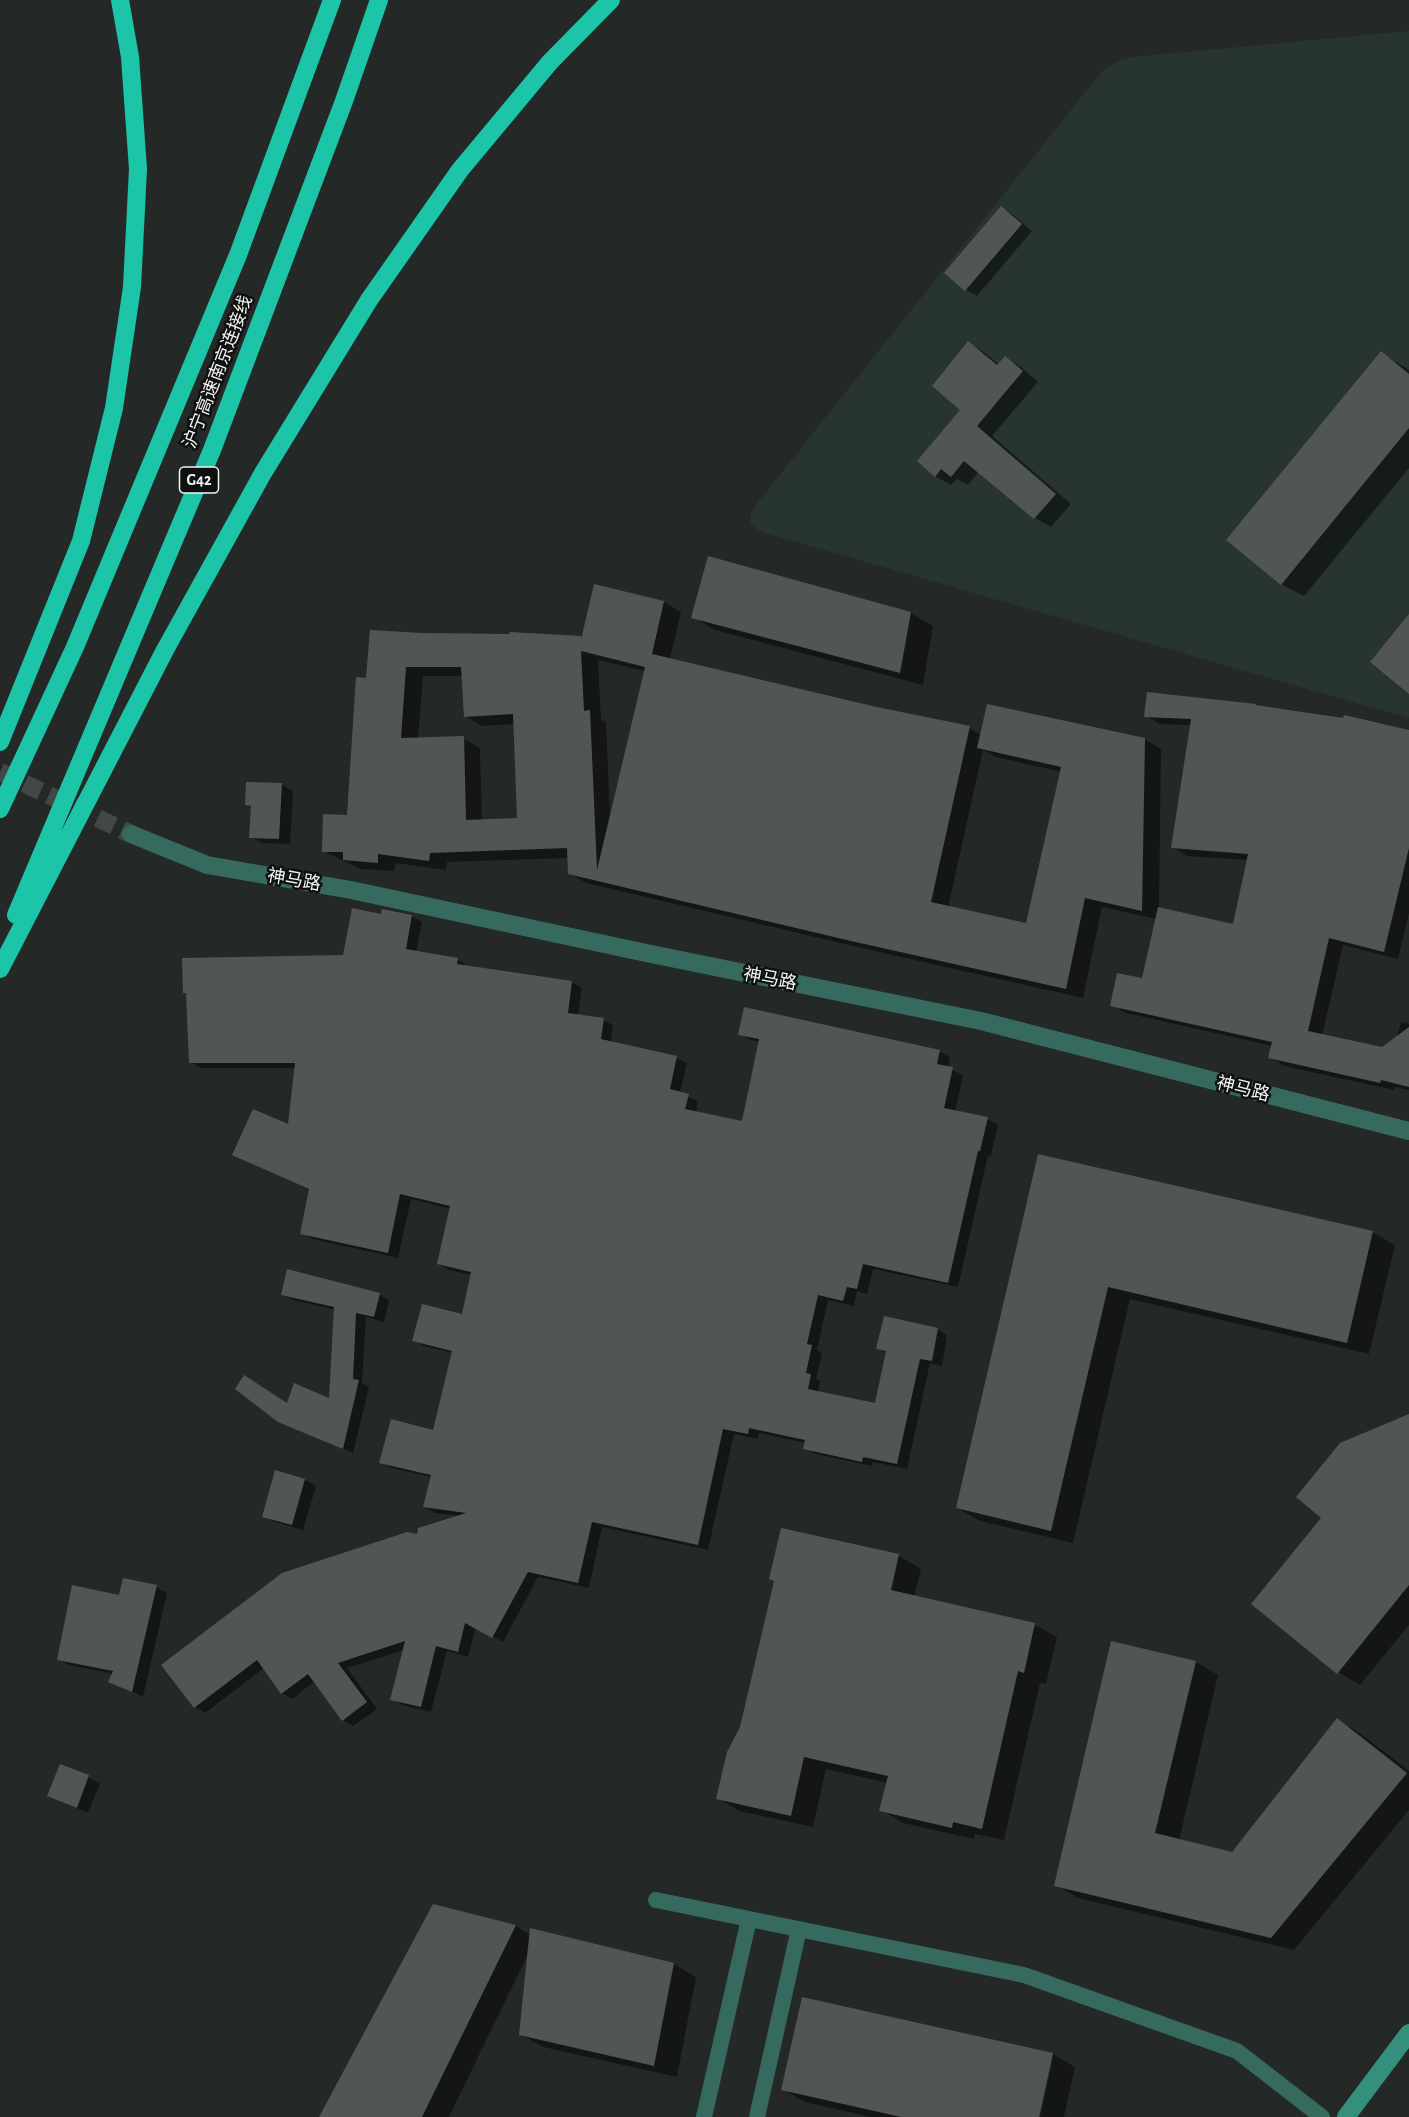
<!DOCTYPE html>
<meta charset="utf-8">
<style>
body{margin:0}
canvas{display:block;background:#242927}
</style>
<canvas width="1409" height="2117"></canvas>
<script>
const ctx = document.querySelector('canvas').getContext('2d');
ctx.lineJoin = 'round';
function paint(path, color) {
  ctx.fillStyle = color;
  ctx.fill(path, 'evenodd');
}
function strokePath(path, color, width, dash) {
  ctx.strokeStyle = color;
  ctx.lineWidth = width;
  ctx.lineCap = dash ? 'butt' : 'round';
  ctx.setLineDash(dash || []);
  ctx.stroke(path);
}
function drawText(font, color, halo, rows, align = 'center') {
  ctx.font = font + ' "Alegreya Sans","Noto Sans SC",sans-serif';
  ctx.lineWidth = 5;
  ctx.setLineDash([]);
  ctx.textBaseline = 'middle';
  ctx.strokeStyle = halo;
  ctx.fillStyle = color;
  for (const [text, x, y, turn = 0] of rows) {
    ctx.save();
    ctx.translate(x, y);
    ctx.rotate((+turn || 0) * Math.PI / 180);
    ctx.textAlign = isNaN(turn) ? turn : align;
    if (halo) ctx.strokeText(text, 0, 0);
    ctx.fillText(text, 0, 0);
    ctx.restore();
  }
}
const built = new Path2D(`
 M1409,31V718L765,533L756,529L750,522L751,513L755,506L1103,70L1121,60L1133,57Z`);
const shadow = new Path2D(`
 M1001,208L1012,214L1032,231L977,296L966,290Z
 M968,343L984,352L999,365L1005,358L1021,367L1038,382L992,436L1071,504L1051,527L1035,518L979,471L968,485L957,479L951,485L935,476L962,409Z
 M1381,353L1409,370V468L1304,596L1281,584Z
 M664,602L681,612L670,659L969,728L982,735L1144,739L1161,749L1159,909L1234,925L1248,860L1187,856L1173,847L1192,725L1160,724L1146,716L1148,693L1255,705L1259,707L1409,733V913L1398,959L1343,945L1322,1036L1382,1049L1397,1038L1401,1022L1409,1024V1090L1395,1087L1394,1090L1284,1066L1270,1057L1273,1046L1126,1013L1112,1005L1143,980L1157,919L1102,907L1083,998L870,950L586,883L569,873L568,858L447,862L446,870L395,863L394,871L361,869L323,851L349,816L368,679L372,632L583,639ZM598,660L645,671L610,814L606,722L601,719ZM423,676H463L465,716L482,726L515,724L519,819L482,821L480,748L463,738L418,739ZM983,750L996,757L1062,772L1027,925L948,908Z
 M911,613L933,626L923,685L715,630L693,617Z
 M282,785L293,791L290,844L262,843L251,837L252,808L246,804Z
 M382,916H411L422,922L416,953L458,960L468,966L572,982L582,988L578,1016L603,1020L613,1025L611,1043L676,1058L687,1063L680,1093L698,1101L696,1113L743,1123L760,1042L750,1040L740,1034L745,1008L940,1052L950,1057L948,1068L963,1075L955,1112L987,1119L998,1124L991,1156L988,1155L958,1287L873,1269L867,1294L857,1291L854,1306L828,1300L817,1350L822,1353L816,1379L820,1381L818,1392L876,1405L887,1353L878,1348L937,1329L947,1335L942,1366L930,1363L907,1469L873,1462L872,1466L815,1454L805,1448L806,1443L759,1433L758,1439L734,1434L708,1550L602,1527L589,1588L538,1577L503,1642L476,1627L468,1657L447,1651L431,1712L402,1705L392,1699L404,1650L347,1668L377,1709L353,1726L343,1720L315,1681L292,1699L282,1693L264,1668L205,1713L195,1707L163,1665L418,1536L462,1516L435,1513L425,1507L432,1477L391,1468L381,1462L434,1432L453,1353L424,1346L414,1340L463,1316L472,1275L449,1270L439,1264L451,1209L411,1199L398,1258L312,1239L301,1233L311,1190L244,1160L289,1126L296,1068H201L191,1062L344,956Z
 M1039,1155L1372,1232L1395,1245L1369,1354L1130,1299L1073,1543L980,1521L957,1508Z
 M283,1295H379L389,1300L384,1322L366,1317L362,1383L369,1387L353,1453L278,1421L288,1404L330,1400L336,1310L293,1300Z
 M1409,1415V1625L1360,1685L1338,1672Z
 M305,1480L316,1486L303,1530L275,1522L264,1516Z
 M782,1529L899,1556L921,1569L914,1597L1035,1625L1057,1637L1046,1684L1040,1683L1004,1840L975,1834L974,1839L903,1823L881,1810L888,1783L826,1769L813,1827L739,1811L718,1798L741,1728L775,1581Z
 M156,1587L167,1593L143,1697L110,1681L113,1674L69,1665L58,1659L120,1597Z
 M1196,1662L1218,1675L1179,1841L1232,1854L1338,1720L1360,1733L1409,1771V1810L1294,1950L1078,1898L1056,1885Z
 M61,1766L100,1783L88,1813L49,1796Z
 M434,1906L516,1926L530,1935L674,1964L696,1977L677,2077L543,2047L520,2034L528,1954L449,2117H321Z
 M1053,2054L1075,2067L1064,2117H1040L1053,2059H1050L1037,2117H870L805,2102L782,2089Z`);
const building = new Path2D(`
 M1001,206L1022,224L965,291L944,273Z
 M968,341L997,365L1005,356L1023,371L977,426L1056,494L1034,519L964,461L951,477L941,469L935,477L917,461L960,410L932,386Z
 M1381,351L1409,374V428L1281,585L1226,540Z
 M708,556L911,612L900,673L691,618Z
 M594,584L664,601L652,654L877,707L970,726L931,902L1026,923L1061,767L977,748L987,704L1145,738L1142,911L1085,898L1066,989L851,941L568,874L567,848L430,853L429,861L378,854V863L343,860V852H322L323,814L347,815L356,677L366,678L370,630L422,633L509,634L510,632L581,636V640ZM581,651L645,667L597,870L590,710L584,711ZM406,667H461L464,717L513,714L517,818L466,820L464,736L401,738Z
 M1409,614V694L1370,662Z
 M1147,692L1256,704L1255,705L1343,718L1344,715L1409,730V848L1384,952L1329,938L1308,1031L1382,1047L1409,1027V1087L1381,1080L1380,1083L1268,1058L1272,1042L1110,1006L1117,973L1142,978L1158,907L1233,924L1248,854L1171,848L1191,719L1144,717Z
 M246,782L282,783L279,839L249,838L251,806L245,805Z
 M352,908L381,914L382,909L412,915L406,949L458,958L457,964L572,981L568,1013L604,1018L601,1039L677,1056L670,1089L689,1094L685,1109L742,1121L759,1039L738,1035L744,1007L940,1050L937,1064L953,1067L944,1108L988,1117L980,1151H978L948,1283L863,1264L857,1289L847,1287L843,1301L818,1295L807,1344L812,1345L806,1373L811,1374L808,1389L875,1403L886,1351L876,1349L884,1316L938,1328L932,1361L920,1359L897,1464L863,1457L862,1462L803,1449L805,1440L749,1428L748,1434L723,1429L698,1545L592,1522L578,1583L528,1572L492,1638L465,1623L458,1652L436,1646L421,1707L390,1700L405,1641L338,1663L367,1702L342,1721L308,1674L281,1694L257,1660L194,1708L161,1665L282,1573L407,1532L417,1534L418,1528L466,1513L423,1507L431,1475L379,1463L391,1419L433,1430L452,1351L412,1341L422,1304L462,1314L471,1272L437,1264L450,1206L400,1194L388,1253L300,1234L309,1189L232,1155L253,1109L288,1124L295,1063H189L186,993H183L182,958L343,955Z
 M1038,1154L1373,1231L1347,1343L1108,1287L1051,1531L956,1508Z
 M287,1269L380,1293L374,1317L356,1313L353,1379L359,1380L343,1449L278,1422L235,1389L244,1375L287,1403L294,1383L329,1398L334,1307L281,1295Z
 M1409,1414V1585L1337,1674L1251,1604L1321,1518L1296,1497L1340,1443Z
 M275,1470L305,1479L292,1525L262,1517Z
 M781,1528L899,1554L891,1590L1035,1623L1024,1673L1018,1671L982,1829L953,1822L952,1828L879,1811L888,1776L804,1757L791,1816L716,1799L727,1752L740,1727L774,1581L769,1579Z
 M123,1578L157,1585L132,1692L108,1682L113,1671L57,1660L72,1585L119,1595Z
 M1111,1641L1196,1661L1155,1833L1232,1852L1337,1718L1407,1773L1271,1938L1054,1886Z
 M60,1764L89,1775L77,1808L47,1796Z
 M433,1904L516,1925L422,2117H319Z
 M530,1928L674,1963L654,2066L519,2035Z
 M802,1997L1053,2053L1039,2117H901L781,2090Z`);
const streetTunnel = new Path2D(`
 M0,772L131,834`);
const lane = new Path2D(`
 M656,1900L1024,1975L1237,2051L1322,2117
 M704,2117L749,1919
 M757,2117L799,1929`);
const street = new Path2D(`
 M131,834L207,865L351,890L651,954L981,1021L1409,1131`);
const secondary = new Path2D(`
 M1346,2117L1409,2033`);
const highway = new Path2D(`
 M0,742L81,541L114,408L132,287L138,169L130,57L120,0
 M0,809L75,647L238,255L332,0
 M16,915L212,450L344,101L379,0
 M0,969L165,650L263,473L369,300L460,170L550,62L611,0`);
const shields = [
 [199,480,39]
];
const shieldNames = [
 ["G42",199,480]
];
const streetNames = [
 ["沪宁高速南京连接线",218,372,-69],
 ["神马路",294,880,10],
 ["神马路",770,979,11],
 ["神马路",1243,1089,14]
];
paint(built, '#283431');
paint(shadow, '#0007');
paint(building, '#515655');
strokePath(streetTunnel, '#434846', 18, [18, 9]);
strokePath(lane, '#366a5e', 16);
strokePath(street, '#366a5e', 18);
strokePath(secondary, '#348f7c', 18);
strokePath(highway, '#1cc5a8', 18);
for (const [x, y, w] of shields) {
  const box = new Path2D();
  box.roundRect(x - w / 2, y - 13, w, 26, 4.5);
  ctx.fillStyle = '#0f1110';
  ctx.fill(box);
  strokePath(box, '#f2f5f4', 1.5);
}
drawText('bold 16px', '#f2f5f4', null, shieldNames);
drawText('18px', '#f2f5f4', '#0f1110', streetNames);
</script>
